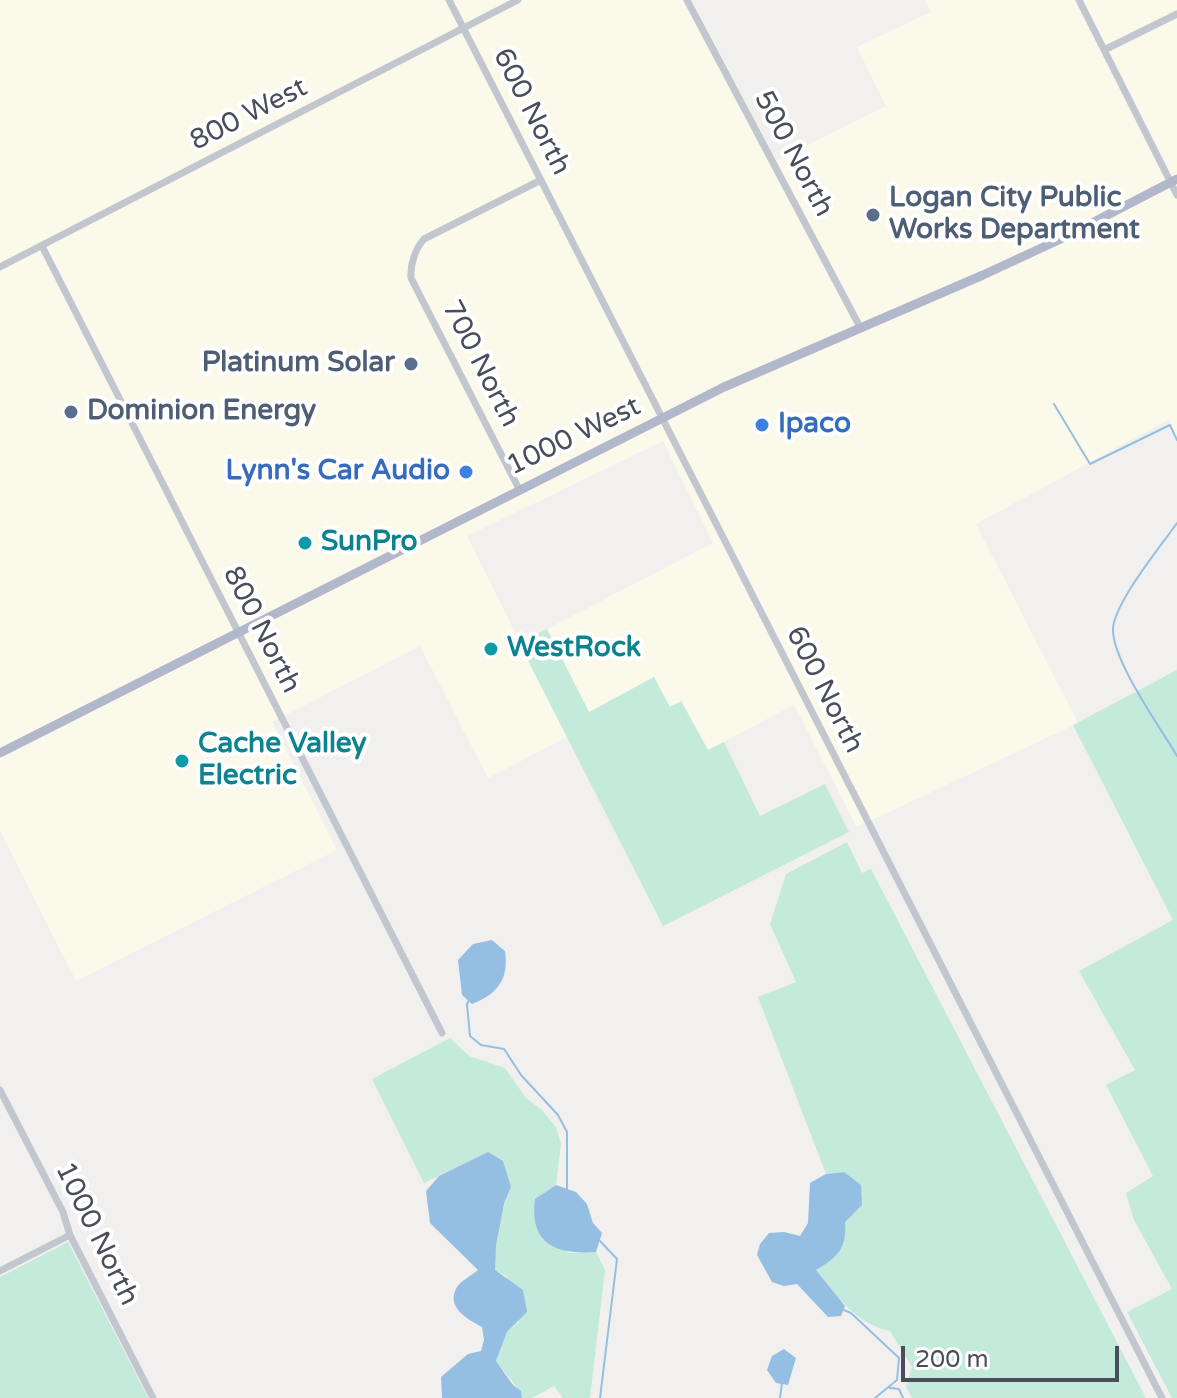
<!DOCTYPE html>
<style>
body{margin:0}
#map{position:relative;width:1177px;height:1398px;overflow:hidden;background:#f1f0ef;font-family:"Varela Round",sans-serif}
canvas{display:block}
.scale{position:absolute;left:901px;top:1346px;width:218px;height:36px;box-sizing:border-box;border:4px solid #494e5a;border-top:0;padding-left:10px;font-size:24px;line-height:28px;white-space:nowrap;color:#494e5a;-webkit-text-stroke:6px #fff;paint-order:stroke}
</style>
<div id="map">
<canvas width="1177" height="1398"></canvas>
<div class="scale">200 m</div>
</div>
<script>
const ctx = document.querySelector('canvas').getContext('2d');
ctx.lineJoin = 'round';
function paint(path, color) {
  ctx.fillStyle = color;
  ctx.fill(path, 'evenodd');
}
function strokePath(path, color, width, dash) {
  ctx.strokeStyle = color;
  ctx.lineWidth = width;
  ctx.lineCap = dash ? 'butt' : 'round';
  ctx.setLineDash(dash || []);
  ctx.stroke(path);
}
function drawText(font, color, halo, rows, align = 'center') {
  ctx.font = font + ' "Varela Round",sans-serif';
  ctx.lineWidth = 8;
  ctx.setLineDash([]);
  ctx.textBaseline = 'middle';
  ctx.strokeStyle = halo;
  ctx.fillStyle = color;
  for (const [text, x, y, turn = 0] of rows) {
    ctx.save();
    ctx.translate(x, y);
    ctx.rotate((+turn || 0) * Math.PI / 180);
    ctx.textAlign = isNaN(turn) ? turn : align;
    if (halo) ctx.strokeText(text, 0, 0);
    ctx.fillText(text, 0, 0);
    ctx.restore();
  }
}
const commercial = new Path2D(`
 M0,0H692L776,161L886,106L857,47L931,12L925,0H1177V436L1168,420L976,524L1078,723L857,827L794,705L708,750L682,701L670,708L589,712L547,629L713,543L663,441L467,536L567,737L488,778L420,646L272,722L337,850L76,981L0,831Z`);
const green = new Path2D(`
 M547,629L589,712L654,677L670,707L681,701L708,750L724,742L760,816L825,784L849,832L663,926L519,643Z
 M1177,670V1398H1172L1127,1312L1172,1289L1134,1220L1126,1193L1153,1176L1106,1085L1135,1070L1079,971L1173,920L1073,725Z
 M847,842L862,873L871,869L1146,1398H912L906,1387L912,1367L890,1331C856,1324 837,1296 816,1270L844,1222L862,1205L844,1172L826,1174L758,997L796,982L770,924L786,874Z
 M450,1038L469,1056L505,1068L526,1098L542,1110L556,1127L561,1144L556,1185L535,1199L568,1253L596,1252L605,1270L590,1398H563L554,1386L532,1398H522C520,1388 503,1371 496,1361L507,1332L519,1322L506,1276L495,1270C493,1243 501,1212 511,1187L488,1152L424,1183L372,1079Z
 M68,1242L148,1398H0V1277Z`);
const water = new Path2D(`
 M492,940L505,951C509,979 498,994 472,1004L462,995L458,960L473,944Z
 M488,1152L503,1161L511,1187L504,1204L496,1245L495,1270L523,1290L527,1312L507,1332L496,1361L513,1385L521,1391L522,1398H442L441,1377L468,1354L481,1351L484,1340L482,1327C467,1319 445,1307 457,1287C461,1281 472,1275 478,1270L430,1223L426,1191L439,1176Z
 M844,1172L861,1185L862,1205L845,1222C847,1248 838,1257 816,1270L845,1306L841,1316L828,1317L797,1284L784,1286L772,1282L757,1255L760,1244L769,1233L784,1232L800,1236L808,1223L810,1183L826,1174Z
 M556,1185L576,1192L587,1204L593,1223L602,1233L596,1252C556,1255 529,1244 535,1199Z
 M784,1349L796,1358L788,1385L776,1383L767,1370L772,1356Z`);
const stream = new Path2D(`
 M1054,404L1090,464L1170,425L1177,440
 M1177,523C1161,546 1114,603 1113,629C1112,660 1160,727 1177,756
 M469,1000L467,1004L470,1036L481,1045L504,1049L521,1075L558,1115L567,1132V1190
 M599,1240L617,1259L600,1398
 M844,1310L851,1313L899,1358L897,1380L875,1398
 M890,1388L899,1389L903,1398
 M780,1398L782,1383`);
const minor = new Path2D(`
 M449,0L1162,1398
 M687,0L860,327
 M1079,0L1177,195
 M1104,50L1177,14
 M42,246L442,1033
 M0,267L518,0
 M519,489L411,278C410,265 415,249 424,239L541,180
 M0,1090L63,1212L70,1235L153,1398
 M0,1271L70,1235`);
const major = new Path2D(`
 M0,753L724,387L983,275L1063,238L1177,179`);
const markers = [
 [873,215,8,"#5c6f8a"],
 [411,364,8,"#5c6f8a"],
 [71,412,8,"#5c6f8a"],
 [762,425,8,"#3f7fe0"],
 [466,472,8,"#3f7fe0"],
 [305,543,8,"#0f9aa8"],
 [491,649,8,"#0f9aa8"],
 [182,761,8,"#0f9aa8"]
];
const streetNames = [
 ["600 North",531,112,63],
 ["800 West",249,115,-27],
 ["500 North",793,154,62],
 ["700 North",480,364,63],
 ["1000 West",574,437,-26],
 ["800 North",261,630,63],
 ["600 North",824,690,63],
 ["1000 North",96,1234,64]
];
const serviceNames = [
 ["Logan City Public",889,199],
 ["Works Department",889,231],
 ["Platinum Solar",395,364,"right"],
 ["Dominion Energy",87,412]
];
const shopNames = [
 ["Ipaco",778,425],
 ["Lynn's Car Audio",450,472,"right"]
];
const cultureNames = [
 ["SunPro",321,543],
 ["WestRock",507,649],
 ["Cache Valley",198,745],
 ["Electric",198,777]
];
paint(commercial, '#faf9ea');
paint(green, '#c3eadb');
paint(water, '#95bfe2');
strokePath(stream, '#95bfe2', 2);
strokePath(minor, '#c1c6cf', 7);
strokePath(major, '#b2b8cb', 9);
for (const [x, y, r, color] of markers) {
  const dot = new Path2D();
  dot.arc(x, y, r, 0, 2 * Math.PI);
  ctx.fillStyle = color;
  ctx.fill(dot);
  strokePath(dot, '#fff', 3);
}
drawText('28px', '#494e5a', '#fff', streetNames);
drawText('bold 28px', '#4e5e75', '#fff', serviceNames, 'left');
drawText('bold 28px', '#366cbe', '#fff', shopNames, 'left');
drawText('bold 28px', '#0d838f', '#fff', cultureNames, 'left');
</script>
